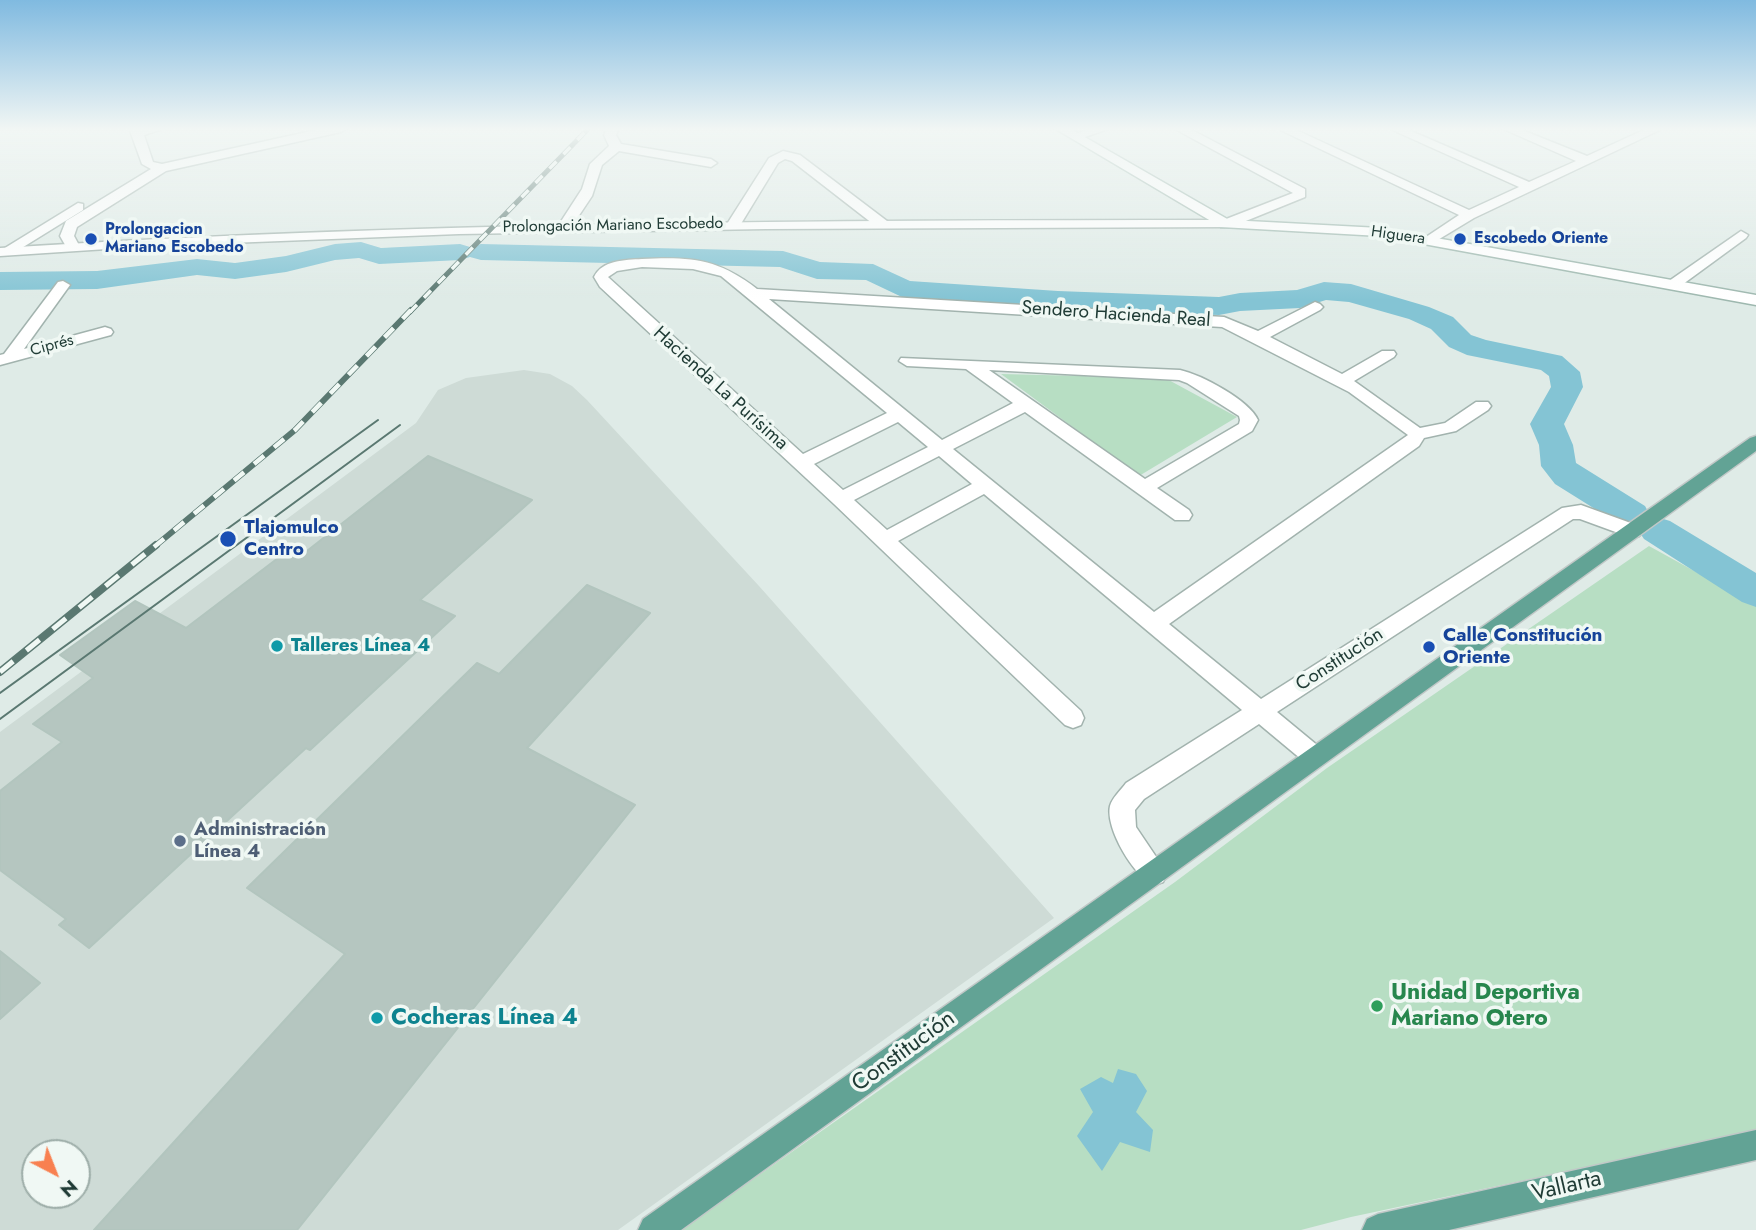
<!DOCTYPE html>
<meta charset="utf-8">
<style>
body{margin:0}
#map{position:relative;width:1756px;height:1230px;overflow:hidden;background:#dfebe7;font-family:Jost,sans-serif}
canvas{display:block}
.north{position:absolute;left:21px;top:1139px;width:70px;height:70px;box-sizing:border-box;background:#f0f8f4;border:2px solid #9dada8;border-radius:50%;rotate:138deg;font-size:19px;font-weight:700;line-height:28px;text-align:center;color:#203c36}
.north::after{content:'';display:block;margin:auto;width:24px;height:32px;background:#f88050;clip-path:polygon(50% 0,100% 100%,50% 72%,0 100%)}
</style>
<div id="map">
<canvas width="1756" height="1230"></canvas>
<div class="north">N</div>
</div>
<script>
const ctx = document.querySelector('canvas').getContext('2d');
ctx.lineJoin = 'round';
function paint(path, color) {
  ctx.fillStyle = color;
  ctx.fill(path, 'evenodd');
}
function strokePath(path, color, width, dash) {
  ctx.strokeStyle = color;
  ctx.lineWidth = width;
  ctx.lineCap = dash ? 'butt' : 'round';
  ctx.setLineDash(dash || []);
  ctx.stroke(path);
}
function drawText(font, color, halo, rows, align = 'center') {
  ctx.font = font + ' Jost,sans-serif';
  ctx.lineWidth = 7;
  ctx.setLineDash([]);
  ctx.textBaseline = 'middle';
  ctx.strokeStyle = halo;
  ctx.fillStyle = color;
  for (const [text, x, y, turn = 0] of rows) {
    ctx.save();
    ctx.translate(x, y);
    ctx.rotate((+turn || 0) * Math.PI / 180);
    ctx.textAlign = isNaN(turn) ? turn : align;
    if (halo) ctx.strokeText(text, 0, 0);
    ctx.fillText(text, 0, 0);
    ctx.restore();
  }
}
const built = new Path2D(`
 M524,370L550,374L572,386L587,400L759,586L1054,918L618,1230H0V732L416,423L438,390L466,378ZM35,1153H77V1195H35Z`);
const green = new Path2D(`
 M1001,374L1165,378L1237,417L1139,476Z
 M1649,546L1756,605V1131L1351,1217L1301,1230H681L1175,882L1327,768Z`);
const water = new Path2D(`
 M1118,1069L1136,1074L1147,1091L1136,1112L1153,1130L1150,1152L1120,1142L1102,1171L1077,1136L1093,1112L1080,1089L1101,1077L1113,1083Z`);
const river = new Path2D(`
 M361,242L381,248L460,244L470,247L481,244L783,251L820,262L873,264L910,281L1058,291L1219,297L1240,293L1297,290L1324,282L1351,284L1429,307L1453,317L1471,335L1486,340L1562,356L1580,372L1583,387L1564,424L1573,445L1576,463L1645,506L1650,515L1648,520L1657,517L1670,521L1756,573V607L1742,602L1644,539L1638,530L1641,525L1632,528L1619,524L1555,484L1541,466L1539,445L1530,424L1551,387L1549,376L1541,370L1467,355L1449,347L1431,329L1409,319L1349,302L1326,300L1300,308L1240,311L1219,315L1058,309L904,298L866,280L817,279L780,267L481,260L470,257L460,260L379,264L359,258L335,260L286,272L235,279L197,275L97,289L0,290V272L97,271L197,259L235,263L286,256L335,244Z`);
const building = new Path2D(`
 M428,456L532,500L420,600L455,616L310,750L306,748L89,948L59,925L66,919L0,870V791L62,742L33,724L93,678L60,655L135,601L186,628L286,552L298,558Z
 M587,585L650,613L527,748L635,805L297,1230H94L345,954L247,888L477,663L499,674Z
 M0,951L40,983L0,1019Z`);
const minor = new Path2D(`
 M129,128H166L144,135L153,162L162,164L325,128H347L341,132L166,171L77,227L74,236L80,247L78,250H68L60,236L66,221L151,169L142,164Z
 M607,128H619L616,135L621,144L711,159L717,163L711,167L619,151L602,165L592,196L570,229H560L558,226L582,189L590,164L609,146L604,135Z
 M1092,128H1111L1076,140L1070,136Z
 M1173,128H1188L1305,189V197L1231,227H1221V221L1293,193Z
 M1276,128H1292L1469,210L1519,187L1388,128H1404L1529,182L1576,161L1501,128H1517L1587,156L1648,128H1664L1474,218L1431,244L1426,243V237L1459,215Z
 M783,151L800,155L887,221V227H877L792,161L785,159L778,163L739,227H729L727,224L769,158Z
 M78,203L83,204V210L12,254L7,255L0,251Z
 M1741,231L1748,235L1746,238L1679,287H1669L1667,284L1669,281Z
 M642,259C691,257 717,258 757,289L1224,317L1258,331L1315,302L1320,304L1323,307L1320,310L1270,337L1342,374L1382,351H1394L1396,354L1394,357L1354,381L1420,428L1445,423L1476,402H1488L1491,406L1488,410L1456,431L1424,438L1419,446L1169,624L1261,699L1562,508L1581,505L1639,526L1642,531L1639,536L1632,538L1580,519H1573L1277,712L1323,750L1327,757L1323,764L1315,767L1307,764L1259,724L1144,799L1135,810L1136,827L1167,873L1163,882L1154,885C1134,877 1105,828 1110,806C1112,798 1121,790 1126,783L1242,710L984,494L898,541L1081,711L1084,718L1081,725L1073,728L1065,725L834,504L600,287L594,277C602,260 625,260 642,259ZM642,267L693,269L721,276L887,413L803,454L608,277L617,271ZM769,299L1222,327L1349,392L1408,435L1154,612L953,449L1025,412L1175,520H1189L1192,515L1189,510L1157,488L1252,431L1258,420C1249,400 1202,375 1180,370L901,358L899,361L907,366L966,369L1013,403L942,440ZM989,370L1179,380L1187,383L1239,416L1240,420L1239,424L1145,479ZM898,422L928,447L843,490L814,464ZM939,456L972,484L887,530L854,500Z
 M63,281L70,285L24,349L105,327L111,329L113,332L111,335L0,365V355L4,354L58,282Z`);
const tertiary = new Path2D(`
 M1226,220L1233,224L1231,227L766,229L459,234L153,246L0,256V248C408,222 817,220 1226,220Z`);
const secondary = new Path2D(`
 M1054,128H1069L1229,220L1380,228L1756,295V305L1380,236L1221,227Z`);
const primary = new Path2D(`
 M1756,436V451L681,1230H638L643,1219L1750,438Z
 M1756,1130V1160L1449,1230H1362L1367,1219L1378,1214Z`);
const tram = new Path2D(`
 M0,693L378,420
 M0,719L400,425`);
const railFar2 = new Path2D(`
 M410,312L589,128`);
const railFar1 = new Path2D(`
 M154,547L295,430L411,310`);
const rail = new Path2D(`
 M0,672L156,545`);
const markers = [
 [91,239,7,"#1a4fb4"],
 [1460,239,7,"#1a4fb4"],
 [228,539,9,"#1a4fb4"],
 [277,646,7,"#0f9aa8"],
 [1429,647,7,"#1a4fb4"],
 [180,841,7,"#5c6f8a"],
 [1377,1006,7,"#2e9e5b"],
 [377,1018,7,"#0f9aa8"]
];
const farStreetnames = [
 ["Prolongación Mariano Escobedo",613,226,-1],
 ["Higuera",1398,236,8],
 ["Ciprés",52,346,-15]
];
const farTransitnames = [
 ["Prolongacion",105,230],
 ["Mariano Escobedo",105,248],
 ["Escobedo Oriente",1474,239]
];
const streetNames = [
 ["Sendero Hacienda Real",1116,315,4],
 ["Hacienda La Purísima",720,389,42],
 ["Constitución",1340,660,-33]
];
const transitNames = [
 ["Tlajomulco",244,528],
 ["Centro",244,550],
 ["Calle Constitución",1443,636],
 ["Oriente",1443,658]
];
const cultureNames = [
 ["Talleres Línea 4",291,646]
];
const serviceNames = [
 ["Administración",194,830],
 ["Línea 4",194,852]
];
const nearLeisurenames = [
 ["Unidad Deportiva",1391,993],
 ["Mariano Otero",1391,1019]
];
const nearCulturenames = [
 ["Cocheras Línea 4",391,1018]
];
const nearStreetnames = [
 ["Constitución",904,1052,-36],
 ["Vallarta",1567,1187,-13]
];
paint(built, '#cedbd6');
paint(green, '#b7dec3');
paint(water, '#84c4d4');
paint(river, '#84c4d4');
paint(building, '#b5c6c0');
strokePath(building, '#b2c5be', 2);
strokePath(minor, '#a2b3ae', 3);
strokePath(tertiary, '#a2b3ae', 3);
strokePath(secondary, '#9eb8af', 3);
strokePath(primary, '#c1c8c7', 3);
paint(minor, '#fff');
paint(tertiary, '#fff');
paint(secondary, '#fff');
paint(primary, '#62a395');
strokePath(tram, '#5a7871', 2);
strokePath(railFar2, '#5a7871', 5);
strokePath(railFar1, '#5a7871', 6);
strokePath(rail, '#5a7871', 8);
strokePath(railFar2, '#f0f8f4', 3.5, [10]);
strokePath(railFar1, '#f0f8f4', 4.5, [13]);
strokePath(rail, '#f0f8f4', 5, [17]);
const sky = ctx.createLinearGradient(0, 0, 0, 300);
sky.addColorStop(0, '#80bae0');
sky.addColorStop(0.43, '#f1f6f4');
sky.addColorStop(1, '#f1f6f400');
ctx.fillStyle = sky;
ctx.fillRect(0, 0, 1756, 300);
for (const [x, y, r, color] of markers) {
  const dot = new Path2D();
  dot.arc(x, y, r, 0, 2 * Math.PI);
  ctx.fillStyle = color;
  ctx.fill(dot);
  strokePath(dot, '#f0f8f4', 2.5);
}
drawText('16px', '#203c36', '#f0f8f4', farStreetnames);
drawText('bold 16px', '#164399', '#f0f8f4', farTransitnames, 'left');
drawText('19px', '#203c36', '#f0f8f4', streetNames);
drawText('bold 19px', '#164399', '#f0f8f4', transitNames, 'left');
drawText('bold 19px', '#0d838f', '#f0f8f4', cultureNames, 'left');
drawText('bold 19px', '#4e5e75', '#f0f8f4', serviceNames, 'left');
drawText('bold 23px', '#27864d', '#f0f8f4', nearLeisurenames, 'left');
drawText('bold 23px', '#0d838f', '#f0f8f4', nearCulturenames, 'left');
drawText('23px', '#203c36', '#f0f8f4', nearStreetnames);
</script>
